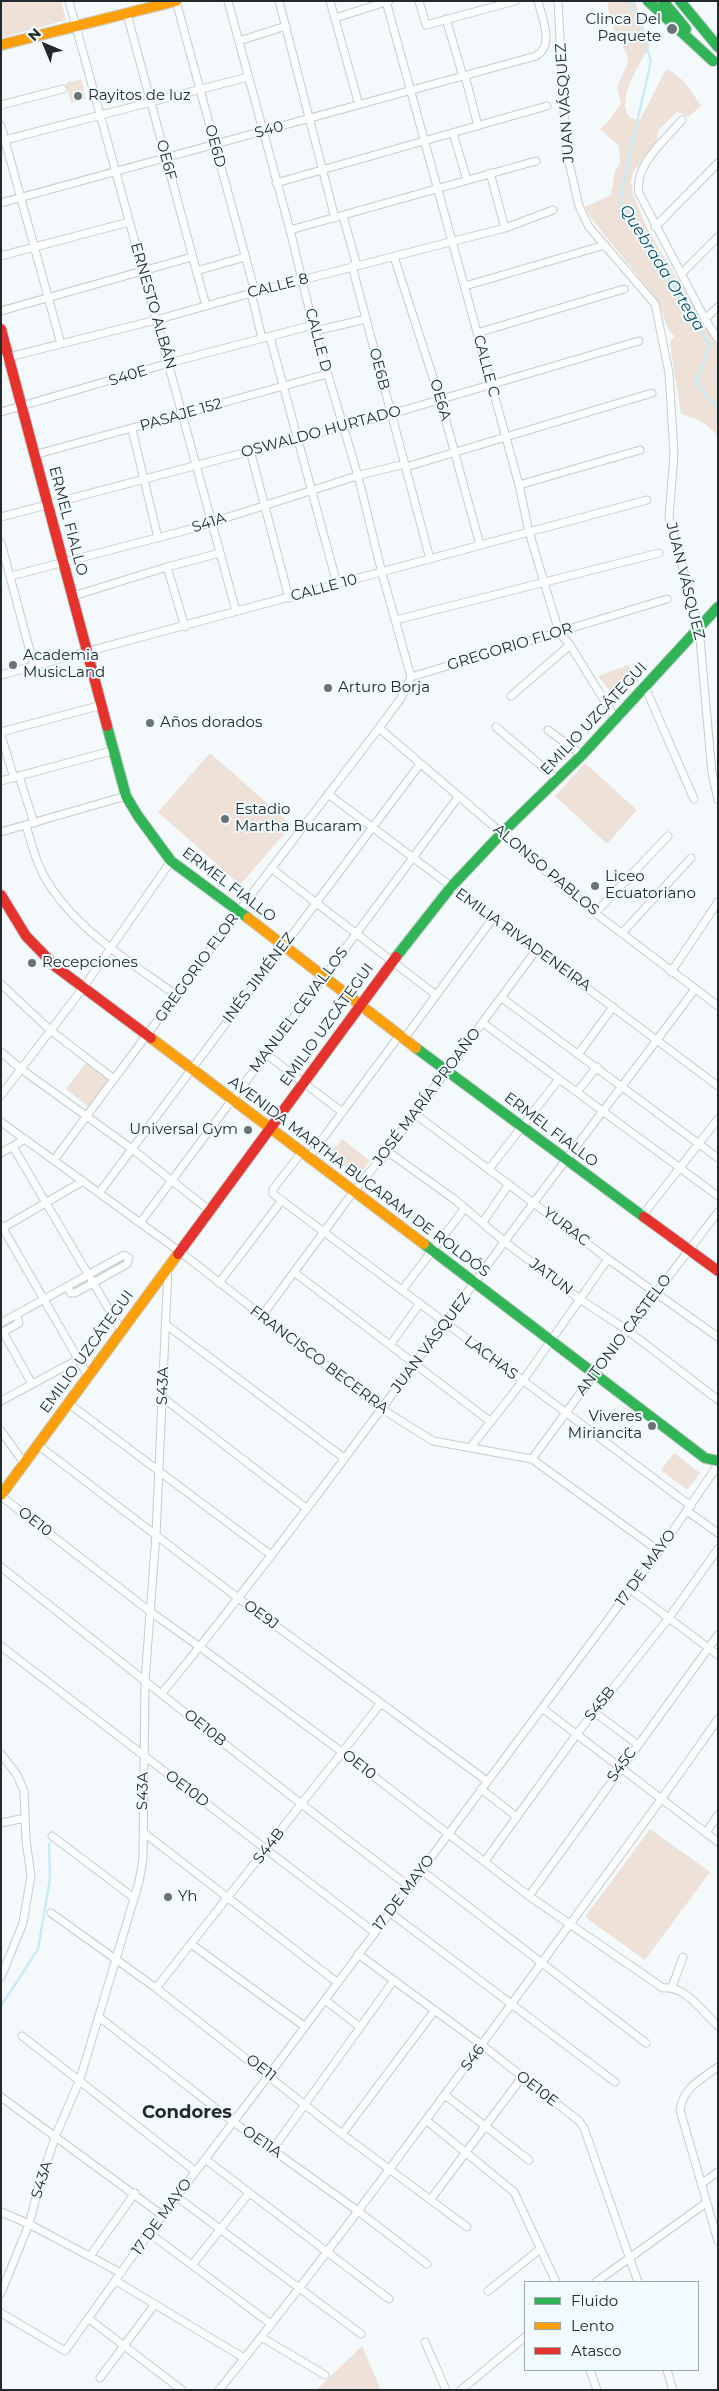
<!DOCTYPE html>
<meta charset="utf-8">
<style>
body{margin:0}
#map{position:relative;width:719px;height:2391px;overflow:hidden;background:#f4fafc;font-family:Montserrat,sans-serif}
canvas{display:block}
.frame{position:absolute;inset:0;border:2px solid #232a2c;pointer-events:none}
.legend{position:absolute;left:524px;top:2281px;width:175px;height:90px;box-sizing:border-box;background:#f0fbff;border:1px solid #9ea7ab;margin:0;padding:6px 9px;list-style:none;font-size:15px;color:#232a2c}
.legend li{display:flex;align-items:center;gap:10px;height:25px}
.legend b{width:25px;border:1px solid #9ea7ab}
.north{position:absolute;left:20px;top:20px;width:50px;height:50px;-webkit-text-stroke:4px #f0fbff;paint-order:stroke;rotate:315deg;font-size:14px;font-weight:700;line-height:20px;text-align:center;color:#232a2c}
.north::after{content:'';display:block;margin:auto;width:18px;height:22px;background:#232a2c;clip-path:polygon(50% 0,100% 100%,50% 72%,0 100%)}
</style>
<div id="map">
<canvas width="719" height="2391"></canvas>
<div class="frame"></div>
<ul class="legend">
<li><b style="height:6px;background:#30b455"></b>Fluido</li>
<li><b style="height:6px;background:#ff9f0a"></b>Lento</li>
<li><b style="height:6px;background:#e5322d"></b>Atasco</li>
</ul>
<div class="north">N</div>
</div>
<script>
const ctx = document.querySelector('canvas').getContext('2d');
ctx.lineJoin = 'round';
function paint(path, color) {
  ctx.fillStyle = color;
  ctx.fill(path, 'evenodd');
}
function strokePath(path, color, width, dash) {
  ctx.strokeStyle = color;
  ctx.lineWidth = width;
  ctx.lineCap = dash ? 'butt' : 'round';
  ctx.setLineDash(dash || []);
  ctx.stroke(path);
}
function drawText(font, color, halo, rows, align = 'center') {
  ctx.font = font + ' Montserrat,sans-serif';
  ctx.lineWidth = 4;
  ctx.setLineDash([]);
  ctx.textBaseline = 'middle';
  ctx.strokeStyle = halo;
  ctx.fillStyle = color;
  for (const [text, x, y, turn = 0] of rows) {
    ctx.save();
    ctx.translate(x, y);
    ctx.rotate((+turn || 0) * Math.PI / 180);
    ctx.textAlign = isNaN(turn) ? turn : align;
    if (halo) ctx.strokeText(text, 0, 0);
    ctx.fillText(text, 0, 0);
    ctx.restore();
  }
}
const green = new Path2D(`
 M1,1H61L66,20L1,38Z
 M607,1H635L650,46C640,64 615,99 630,118L640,120L666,69C683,76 691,91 701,106L688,117L677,112L658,131L657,142L633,172L631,182L633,195L649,232L718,346V438C710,423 696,419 681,414L670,343L674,336L668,329L658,301L591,218L585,207L611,195L615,172L620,163L619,146L600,129L608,122L621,103L617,87L627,65L628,57L611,23Z
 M81,79L86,99L71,103L66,83Z
 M628,665L639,681L617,700L598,676Z
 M210,753L292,825L240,885L158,812Z
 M585,763L637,810L607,844L555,796Z
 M90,1057L113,1075L90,1108L66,1089Z
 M342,1139L370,1161L358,1177L330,1154Z
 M674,1453L700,1473L687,1490L661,1470Z
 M650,1829L710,1872L645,1960L585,1917Z
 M362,2346L381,2390H316Z`);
const stream = new Path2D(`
 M631,1L651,61L619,201L710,345L696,382L718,409
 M1,2006L38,1949L50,1879L49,1844`);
const street = new Path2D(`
 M69,1L236,611
 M176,1L255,292
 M228,1L290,230L313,325L358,476L382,573L411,677
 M279,1L335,218
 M330,1L359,105
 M386,1L519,485L529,532L559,632L570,645L615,718
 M419,1L426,25L515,1
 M558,1L566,150L579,206L589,227L655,304L669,373L674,454L669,517L699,628L712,773L718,800
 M127,14L206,306
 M335,18L389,1
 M446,19L463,76
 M239,41L286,26
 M465,76L478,126
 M1,105L63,89
 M682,120C664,141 634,165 639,193L705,319L718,339
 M1,126L61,344
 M453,133L467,180
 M1,141L248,77
 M490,173L505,228
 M276,183L547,106
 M1,203L536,56C555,45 542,18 538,1
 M343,216L357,266
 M655,227L718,163
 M290,230L536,161
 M1,256L129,222
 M394,257L440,399L480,545
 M352,266L430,559
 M196,271L245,257
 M682,273L718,237
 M465,286L605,245
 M251,293L262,338
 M1,311L192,257
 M705,319L718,307
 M315,331L366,319
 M477,333L624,289
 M270,337L337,584
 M1,359L156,320L255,292L505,228L553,210
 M1,412L169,363L313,325
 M132,429L158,538
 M250,450L289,598
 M34,455L327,374
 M406,467L652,393
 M519,485L640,450
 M1,517L391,414L639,341
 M1,543L34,666
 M167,567L185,627
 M11,576L191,529L360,475L405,464
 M73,596L167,567L220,553
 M396,620L659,553
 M1,675L647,500
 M645,687L694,799
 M511,696L570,645
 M496,727L558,780
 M379,728L595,913L718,1006
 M548,730L582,755
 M1,732L102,705
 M1,735L14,778
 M19,776L34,823
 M1,781L115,750
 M328,794L718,1086
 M26,825C31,842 35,860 44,876C73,928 129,961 176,995
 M1,832L126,796
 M271,868L436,995
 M595,913L668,836
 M622,933L691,858
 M671,972L718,902
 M1,984L50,1030L114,1079
 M502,998L718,1158
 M483,1023L718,1196
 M404,1039L493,918
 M1,1052L21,1069L132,1149L209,1210
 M579,1053L613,1007
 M266,1054L342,1112
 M577,1092L597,1067
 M1,1095L83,988L171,861
 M415,1114L608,1259L718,1337
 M1,1122L179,1251L382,1409L433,1441L532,1459L659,1551
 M13,1147L121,1330
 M387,1151L454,1199L505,1242L581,1300L627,1330L718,1400
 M302,1152L273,1189V1194L691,1506
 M1,1153L25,1139
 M309,1157L399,1036
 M54,1160L238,912L379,728L401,698L411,677L667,599
 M489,1169L559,1079
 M99,1193L420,764
 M642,1216L718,1119
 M483,1222L509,1184
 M140,1223L459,796
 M1,1225L88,1376
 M1,1229L83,1181
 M294,1272L491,1422
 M219,1283L282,1200
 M402,1290L465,1208
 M261,1317L354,1191L387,1151L537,949
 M1,1323L124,1255L129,1258L127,1264L75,1293H71L67,1287
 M165,1324L344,1458
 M3,1332L32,1384
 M1,1333L19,1323L17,1315
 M391,1344L420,1303
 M162,1397L306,1508
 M1,1401L77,1360
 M68,1403L271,1555
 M1,1431L24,1463
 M38,1445L238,1598L487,1781
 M470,1448L522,1382L608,1259
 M532,1459L595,1373L718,1212
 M1,1496L152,1613L200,1647L342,1752L529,1896L663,1988C685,1985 703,2012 718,2026
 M687,1511L718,1533
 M1,1567C137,1674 271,1783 410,1887
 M630,1589L718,1655
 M1,1646L374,1932
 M162,1693C282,1547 393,1393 505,1241C568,1156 632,1074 695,989
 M542,1708L718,1842
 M594,1712L637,1744
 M1,1754L17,1775L24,1791L26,1840L31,1876L23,1923L1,1977
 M481,1789L517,1817
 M1,1823L25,1818
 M143,1832L338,1983
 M706,1833L718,1815
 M52,1836L134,1898
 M485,1861L576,1735L668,1619L718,1549
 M421,1870L646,2043
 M529,1896L718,1635
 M389,1912L615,2082
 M51,1913L156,1988L342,2134L467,2227
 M191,1944L304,2026
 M358,1954L482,2045L579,2121L584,2128L638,2282
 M672,1987L683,1957
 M156,1988L381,1703
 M325,2000L360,2027
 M99,2017L232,2121L358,2211L427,2264
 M22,2036L195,2171
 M718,2067C701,2079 683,2088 680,2110L718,2241
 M445,2095L529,2160
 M1,2097L162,2215
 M426,2120L514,2192L556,2282
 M342,2134L435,2010
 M273,2149L394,1980
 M205,2159L389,2299
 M701,2184L718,2172
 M177,2197L361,2334
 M431,2199L522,2077
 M1,2212L29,2224L121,2273
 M149,2233L271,2324
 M90,2256L135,2193
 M192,2265L249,2193
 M116,2281L244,2358
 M596,2282L706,2203
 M488,2291L540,2249
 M1,2293L29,2224L40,2182L56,2135L80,2079L139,1882L143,1859L145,1681L156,1534L168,1268
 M1,2313L65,2351L149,2233L269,2075L659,1551L718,1465
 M89,2319L182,2390
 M261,2337L325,2375
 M425,2342L446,2390
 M590,2370L597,2390
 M667,2370L673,2390
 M100,2378L155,2304
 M219,2390C341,2238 455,2081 570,1924C620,1856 670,1788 718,1719
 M461,2390L525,2337`);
const fast = new Path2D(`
 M648,1L713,61
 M663,1L686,29
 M680,1L718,47
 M107,726L126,796L138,816L171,861L248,918
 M396,957L451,887L501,834L582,755L718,607
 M416,1048L644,1217
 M424,1244L705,1458L718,1461`);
const slow = new Path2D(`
 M1,45L176,1
 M248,918L416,1048
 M151,1038L424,1244
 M1,1495L178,1254`);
const jam = new Path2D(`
 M1,329L107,726
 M1,895L26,936L56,967L151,1038
 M644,1217L718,1271
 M178,1254L396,957`);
const markers = [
 [672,29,6,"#6c7375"],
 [78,96,5,"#6c7375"],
 [13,665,5,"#6c7375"],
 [328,688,5,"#6c7375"],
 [150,723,5,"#6c7375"],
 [225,819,5,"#6c7375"],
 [595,886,5,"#6c7375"],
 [32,963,5,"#6c7375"],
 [248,1130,5,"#6c7375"],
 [652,1426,5,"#6c7375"],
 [168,1897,5,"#6c7375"]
];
const poiNames = [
 ["Clinca Del",661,20,"right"],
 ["Paquete",661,37,"right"],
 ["Rayitos de luz",88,96],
 ["Academia",23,656],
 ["MusicLand",23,673],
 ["Arturo Borja",338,688],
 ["Años dorados",160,723],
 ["Estadio",235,810],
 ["Martha Bucaram",235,827],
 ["Liceo",605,877],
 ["Ecuatoriano",605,894],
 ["Recepciones",42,963],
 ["Universal Gym",238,1130,"right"],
 ["Viveres",642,1417,"right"],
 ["Miriancita",642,1434,"right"],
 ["Yh",178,1897]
];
const streetNames = [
 ["JUAN VÁSQUEZ",565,103,-94],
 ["S40",269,130,-15],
 ["OE6D",215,146,75],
 ["OE6F",166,160,75],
 ["CALLE 8",278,286,-14],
 ["ERNESTO ALBÁN",153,306,74],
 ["CALLE D",318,340,75],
 ["CALLE C",486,366,75],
 ["OE6B",379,369,75],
 ["S40E",128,376,-17],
 ["OE6A",440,400,74],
 ["PASAJE 152",181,415,-16],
 ["OSWALDO HURTADO",321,432,-15],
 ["ERMEL FIALLO",68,521,75],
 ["S41A",209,523,-18],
 ["JUAN VÁSQUEZ",685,581,76],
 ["CALLE 10",324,588,-15],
 ["GREGORIO FLOR",510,647,-17],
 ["EMILIO UZCÁTEGUI",594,719,-47],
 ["ALONSO PABLOS",546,870,40],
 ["ERMEL FIALLO",229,885,37],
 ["EMILIA RIVADENEIRA",523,940,36],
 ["GREGORIO FLOR",197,968,-54],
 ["INÉS JIMÉNEZ",259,978,-53],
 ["MANUEL CEVALLOS",299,1010,-53],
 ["EMILIO UZCÁTEGUI",327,1025,-54],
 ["JOSÉ MARÍA PROAÑO",427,1097,-53],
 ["ERMEL FIALLO",551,1130,37],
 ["AVENIDA MARTHA BUCARAM DE ROLDÓS",359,1177,37],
 ["YURAC",566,1227,37],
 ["JATUN",551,1277,37],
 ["ANTONIO CASTELO",624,1335,-53],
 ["JUAN VÁSQUEZ",431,1343,-53],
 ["EMILIO UZCÁTEGUI",87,1352,-54],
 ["LACHAS",491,1358,37],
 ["FRANCISCO BECERRA",319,1360,37],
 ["S43A",163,1386,-88],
 ["OE10",35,1522,38],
 ["17 DE MAYO",646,1568,-54],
 ["OE9J",261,1615,36],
 ["S45B",600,1704,-52],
 ["OE10B",205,1728,39],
 ["OE10",359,1765,38],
 ["S45C",622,1765,-54],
 ["OE10D",187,1789,37],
 ["S43A",143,1791,-89],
 ["S44B",269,1846,-52],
 ["17 DE MAYO",404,1893,-53],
 ["S46",473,2058,-53],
 ["OE11",261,2068,38],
 ["OE10E",537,2089,38],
 ["OE11A",262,2142,35],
 ["S43A",42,2180,-73],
 ["17 DE MAYO",162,2217,-54]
];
const waterNames = [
 ["Quebrada Ortega",662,268,58]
];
const quarterNames = [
 ["Condores",187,2113]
];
paint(green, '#ede1d8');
strokePath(stream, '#c9ebf6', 2.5);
strokePath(street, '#c6ccce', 9);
strokePath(fast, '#c6ccce', 12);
strokePath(slow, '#c6ccce', 12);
strokePath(jam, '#c6ccce', 12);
strokePath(street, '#fdfeff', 7);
strokePath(fast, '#30b455', 10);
strokePath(slow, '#ff9f0a', 10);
strokePath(jam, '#e5322d', 10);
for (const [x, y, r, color] of markers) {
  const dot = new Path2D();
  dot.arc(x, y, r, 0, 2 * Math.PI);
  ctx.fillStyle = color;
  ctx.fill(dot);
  strokePath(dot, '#f0fbff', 2);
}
drawText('15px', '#232a2c', '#f0fbff', poiNames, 'left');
drawText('15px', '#232a2c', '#f0fbff', streetNames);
drawText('italic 16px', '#0f4e5e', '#f0fbff', waterNames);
drawText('bold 18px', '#232a2c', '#f0fbff', quarterNames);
</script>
